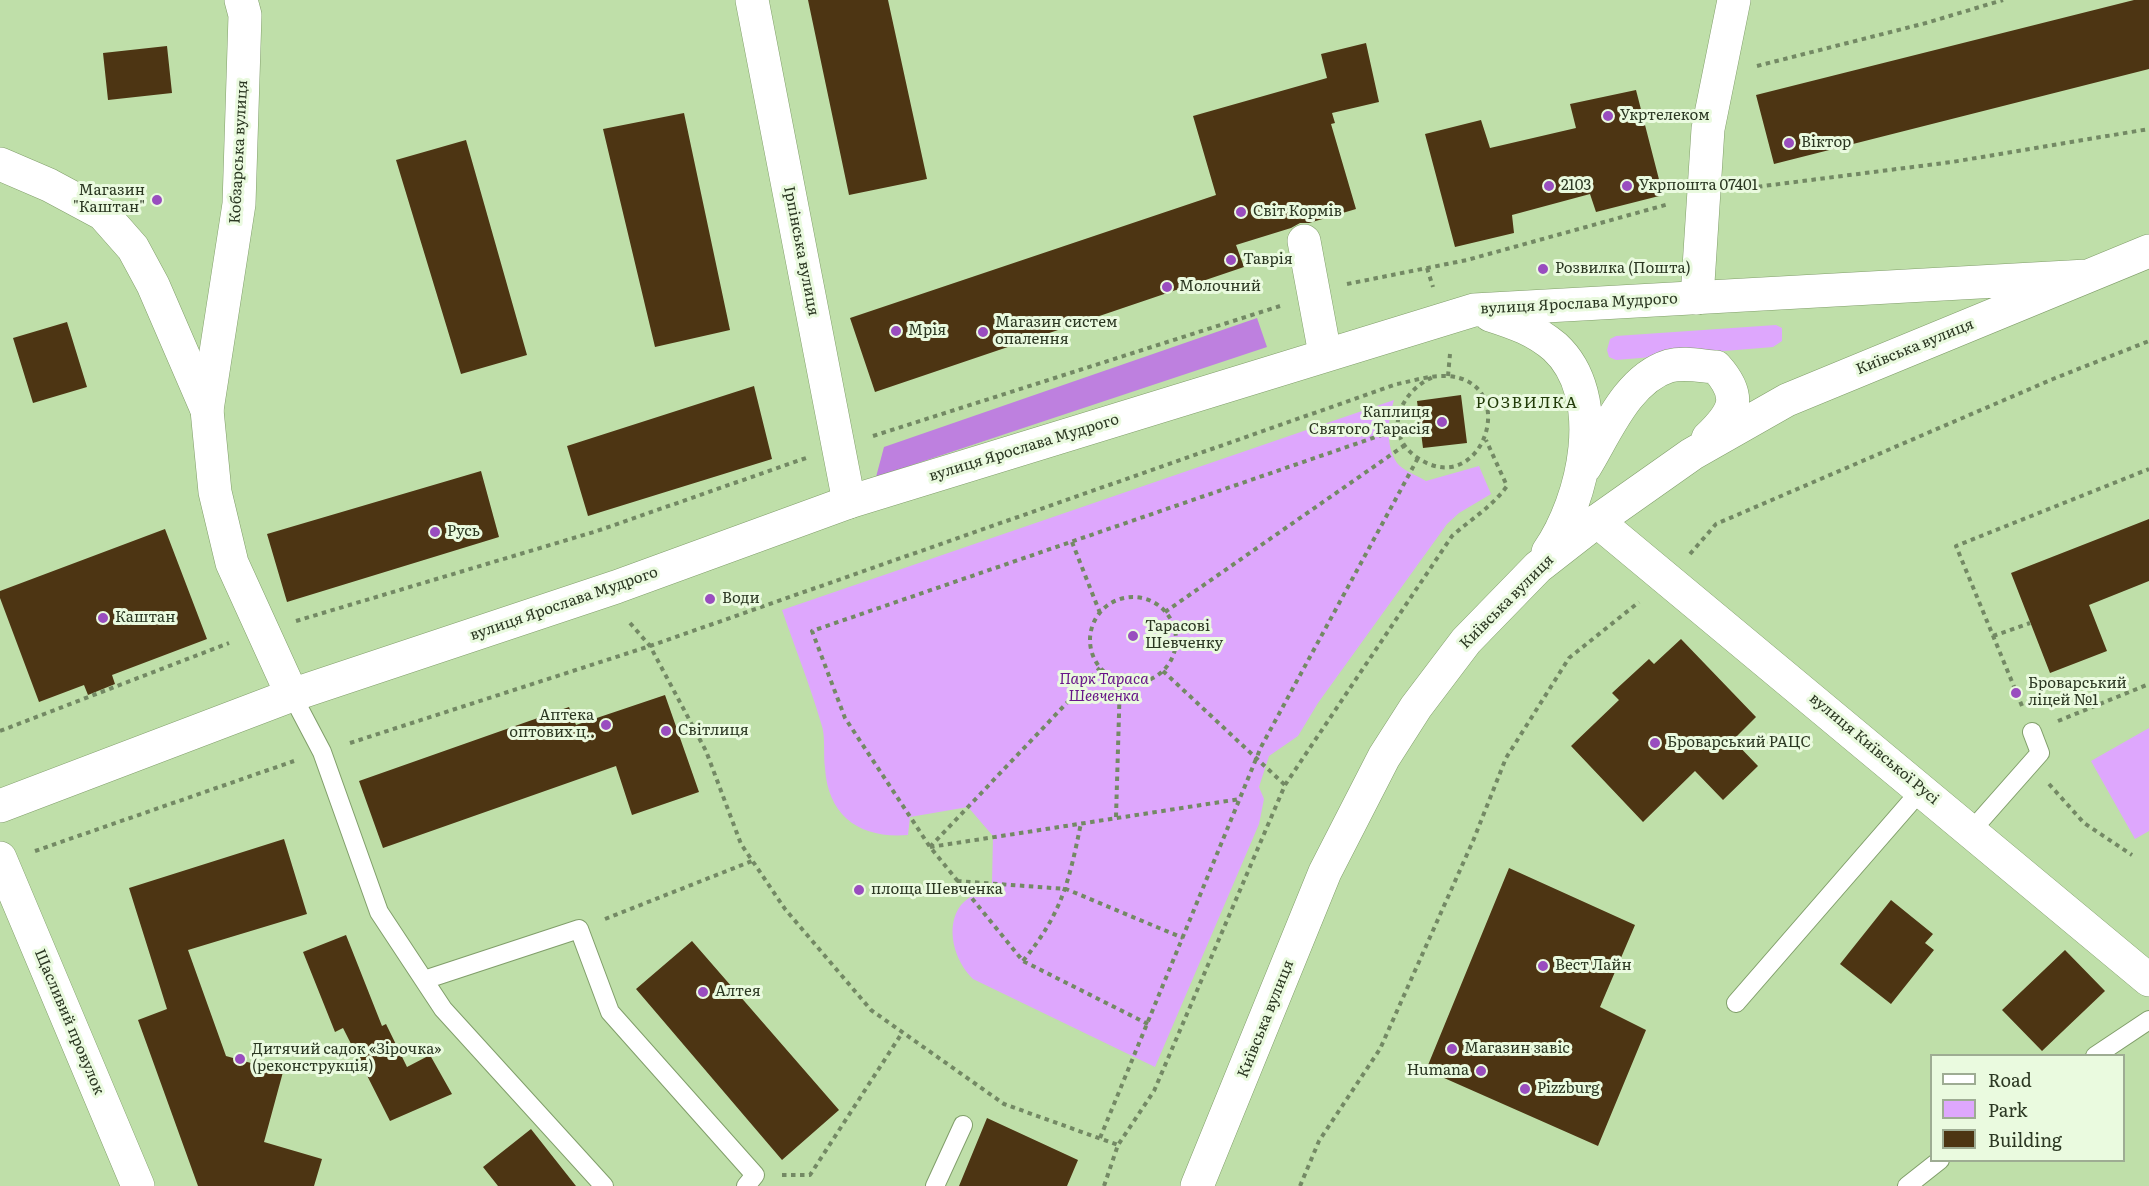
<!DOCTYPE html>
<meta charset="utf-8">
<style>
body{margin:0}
#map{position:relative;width:2149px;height:1186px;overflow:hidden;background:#bfdfa9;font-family:Literata,serif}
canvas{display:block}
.legend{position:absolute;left:1930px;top:1054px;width:195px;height:108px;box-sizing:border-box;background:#eafadf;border:2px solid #9eac93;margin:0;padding:8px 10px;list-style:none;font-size:18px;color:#2b3722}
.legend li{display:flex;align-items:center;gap:12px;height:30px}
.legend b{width:30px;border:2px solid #9eac93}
</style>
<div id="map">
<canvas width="2149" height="1186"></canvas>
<ul class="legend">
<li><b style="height:8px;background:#fff"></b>Road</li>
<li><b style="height:16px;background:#dea7fd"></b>Park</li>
<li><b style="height:16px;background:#4d3513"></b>Building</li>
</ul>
</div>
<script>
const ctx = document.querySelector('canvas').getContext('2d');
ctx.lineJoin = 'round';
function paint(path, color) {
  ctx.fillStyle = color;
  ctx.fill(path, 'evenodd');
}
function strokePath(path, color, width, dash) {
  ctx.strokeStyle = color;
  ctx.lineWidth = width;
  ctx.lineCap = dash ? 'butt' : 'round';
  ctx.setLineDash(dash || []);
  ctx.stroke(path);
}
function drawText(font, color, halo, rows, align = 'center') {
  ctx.font = font + ' Literata,serif';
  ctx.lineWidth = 6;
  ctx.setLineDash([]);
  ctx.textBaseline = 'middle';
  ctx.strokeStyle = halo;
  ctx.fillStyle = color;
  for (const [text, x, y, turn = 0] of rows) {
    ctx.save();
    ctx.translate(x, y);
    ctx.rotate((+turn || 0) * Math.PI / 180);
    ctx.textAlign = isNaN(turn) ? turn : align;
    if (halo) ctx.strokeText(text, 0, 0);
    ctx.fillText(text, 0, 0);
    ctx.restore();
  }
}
const green = new Path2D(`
 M1776,325L1782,328V341L1773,347L1616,360L1609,357L1607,350L1610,339L1616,336Z
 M1394,400C1388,419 1385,445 1397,463C1402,470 1418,476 1426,481L1479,466L1491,494L1459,513L1447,524L1318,703L1298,736L1269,756L1259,787L1264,799L1259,824L1155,1067L973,979C955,962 944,927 961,905C969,896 982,890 992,883L993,836L968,807L910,817L908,835C861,839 828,817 825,768C823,754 826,736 821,723C810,685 795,648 782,610Z
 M2149,728V831L2135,839L2091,761Z`);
const forest = new Path2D(`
 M1257,318L1267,347L876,477L884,447Z`);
const building = new Path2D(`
 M808,0H888L927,179L849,195Z
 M2134,0H2149V69L1774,164L1756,95Z
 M1366,43L1379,102L1332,113L1335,123L1331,124L1356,209L1309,223H1300L1291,228L1236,245L1244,267L875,392L850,318L1216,195L1193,116L1327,78L1321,54Z
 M167,46L172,93L108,100L103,53Z
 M1636,90L1663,195L1596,212L1590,194L1512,215L1514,233L1455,247L1425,134L1481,120L1490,148L1576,128L1570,104Z
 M684,113L730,330L655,347L603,129Z
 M466,140L527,355L461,374L396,160Z
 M67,322L87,387L33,403L13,338Z
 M754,386L772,459L588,516L567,446Z
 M1461,395L1467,443L1423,448L1417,401Z
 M481,471L499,537L287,602L267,534Z
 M2149,519V581L2089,605L2107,651L2050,673L2011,573Z
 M165,529L207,639L112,675L115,684L88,695L84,685L39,702L0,598V591Z
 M1681,639L1756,717L1733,740L1758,766L1723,800L1695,771L1643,822L1571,746L1619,700L1612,693L1649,659L1654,664Z
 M665,695L699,792L632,815L616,766L383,848L359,781L569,707L576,725Z
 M284,839L307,914L188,950L226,1056L283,1072L264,1142L322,1159L314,1186H198L138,1020L167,1009L129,888Z
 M1509,868L1635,925L1600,1007L1646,1030L1598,1146L1426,1070Z
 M1891,900L1933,934L1925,943L1934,950L1891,1004L1840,964Z
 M346,935L382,1026L386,1024L407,1067L430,1055L452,1094L390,1121L343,1028L335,1032L303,952Z
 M692,941L839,1110L782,1160L636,989Z
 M2065,950L2105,991L2042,1051L2002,1010Z
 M987,1118L1078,1160L1067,1186H959Z
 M531,1129L576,1186H498L483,1167Z`);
const path = new Path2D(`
 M1757,66L1926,23L2003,0
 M1740,189L1952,162L2149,129
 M1427,268L1433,287
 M1347,284L1467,260L1669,204
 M1448,376L1450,354
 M873,436L1280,306
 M1072,542L1100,613
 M1690,554L1716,524L2053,379L2149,341
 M1090 640a43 43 0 1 1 86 0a43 43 0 1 1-86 0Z
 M1165,612L1405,445
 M296,621L597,531L806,458
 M630,623L650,646L706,751L741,844L785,909L871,1010L1004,1104L1118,1145
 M1993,636L2030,623
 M1163,671L1285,785
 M2022,706L1956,546L2149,469
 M2058,721L2149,684
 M0,731L229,643
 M350,743L650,646L1397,384C1413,381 1430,375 1447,376C1524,381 1481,505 1415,456C1382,431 1401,391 1433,377
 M2049,784L2084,823L2132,855
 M1116,817L1120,680
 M930,847L1240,799
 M930,847L1100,668
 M35,851L294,761
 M957,881L1066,889L1183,938
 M605,919L752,861
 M1023,961C1062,913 1069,882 1081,823
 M1148,1024L1023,961L930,847L845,718L812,631L1399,429
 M1100,1138L1261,747L1418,458
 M782,1175H810L902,1033
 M1104,1186L1118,1145L1154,1091L1285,785L1452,536C1471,519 1492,507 1507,486L1486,440
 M1300,1186L1319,1141L1380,1049L1473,841L1506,758L1569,658L1639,602`);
const lane = new Path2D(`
 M292,695L322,752L379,912L443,1009L604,1186
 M1972,830L2040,753L2032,732
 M424,980L579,929L610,1012L755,1175L746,1186
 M1736,1003L1922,789
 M2095,1056L2149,1020
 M935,1186L963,1125
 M1907,1186L1940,1160`);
const street = new Path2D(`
 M752,0L849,502
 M1304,241L1325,354
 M1697,298L1708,129L1734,0
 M207,410L239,204L245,15L241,0
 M1597,521L2149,980
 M0,858L138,1186`);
const secondary = new Path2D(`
 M0,164L49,185L103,214L133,248L153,285L207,410L215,492L232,563L292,695`);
const primary = new Path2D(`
 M1490,315C1515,323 1535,330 1555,347C1608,396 1584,500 1548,552
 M1585,467C1606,433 1627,379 1669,366C1684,362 1701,366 1716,367C1743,397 1735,412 1708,438
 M0,806L292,695L616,587L849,502L1474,310L2087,276
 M1197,1186L1325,872L1384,757L1416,707L1466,641L1538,567L1597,521L1692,454L1787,400L2149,251`);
const markers = [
 [1608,116,6,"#994dbf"],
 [1789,143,6,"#994dbf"],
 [1549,186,6,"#994dbf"],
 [1627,186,6,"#994dbf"],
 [157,200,6,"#994dbf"],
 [1241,212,6,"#994dbf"],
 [1231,260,6,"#994dbf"],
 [1543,269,6,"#994dbf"],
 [1167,287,6,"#994dbf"],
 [896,331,6,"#994dbf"],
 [983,332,6,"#994dbf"],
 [1442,422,6,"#994dbf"],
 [435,532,6,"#994dbf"],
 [710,599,6,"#994dbf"],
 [103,618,6,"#994dbf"],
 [1133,636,6,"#994dbf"],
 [2016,693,6,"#994dbf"],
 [606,725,6,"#994dbf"],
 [666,731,6,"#994dbf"],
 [1655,743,6,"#994dbf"],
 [859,890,6,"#994dbf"],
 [1543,966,6,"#994dbf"],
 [703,992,6,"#994dbf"],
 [1452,1049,6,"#994dbf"],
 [240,1059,6,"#994dbf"],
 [1481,1071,6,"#994dbf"],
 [1525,1089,6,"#994dbf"]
];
const poiNames = [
 ["Укртелеком",1620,116],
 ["Віктор",1801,143],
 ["2103",1561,186],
 ["Укрпошта 07401",1639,186],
 ["Магазин",145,191,"right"],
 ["\"Каштан\"",145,208,"right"],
 ["Світ Кормів",1253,212],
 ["Таврія",1243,260],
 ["Розвилка (Пошта)",1555,269],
 ["Молочний",1179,287],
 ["Магазин систем",995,323],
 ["опалення",995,340],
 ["Мрія",908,331],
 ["Каплиця",1430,413,"right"],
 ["Святого Тарасія",1430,430,"right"],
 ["Русь",447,532],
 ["Води",722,599],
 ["Каштан",115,618],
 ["Тарасові",1145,627],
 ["Шевченку",1145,644],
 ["Броварський",2028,684],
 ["ліцей №1",2028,701],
 ["Аптека",594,716,"right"],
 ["оптових ц‥",594,733,"right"],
 ["Світлиця",678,731],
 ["Броварський РАЦС",1667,743],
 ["площа Шевченка",871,890],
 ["Вест Лайн",1555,966],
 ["Алтея",715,992],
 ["Магазин завіс",1464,1049],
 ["Дитячий садок «Зірочка»",252,1050],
 ["(реконструкція)",252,1067],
 ["Humana",1469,1071,"right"],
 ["Pizzburg",1537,1089]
];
const streetNames = [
 ["Кобзарська вулиця",239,152,-87],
 ["Ірпінська вулиця",801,251,79],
 ["вулиця Ярослава Мудрого",1579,304,-3],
 ["Київська вулиця",1915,347,-22],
 ["вулиця Ярослава Мудрого",1024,448,-17],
 ["Київська вулиця",1507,602,-45],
 ["вулиця Ярослава Мудрого",564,604,-19],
 ["вулиця Київської Русі",1874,749,40],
 ["Київська вулиця",1266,1019,-68],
 ["Щасливий провулок",69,1022,67]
];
const parkNames = [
 ["Парк Тараса",1104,680],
 ["Шевченка",1104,697]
];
const neighbourhoodNames = [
 ["РОЗВИЛКА",1527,403]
];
paint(green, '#dea7fd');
paint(forest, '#be80df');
paint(building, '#4d3513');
strokePath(lane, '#809e6a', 20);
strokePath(street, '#809e6a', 34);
strokePath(secondary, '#809e6a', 34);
strokePath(primary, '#809e6a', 34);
strokePath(path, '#738964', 4, [4.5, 4.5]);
strokePath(lane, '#fff', 18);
strokePath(street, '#fff', 33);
strokePath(secondary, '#fff', 33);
strokePath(primary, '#fff', 33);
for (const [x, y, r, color] of markers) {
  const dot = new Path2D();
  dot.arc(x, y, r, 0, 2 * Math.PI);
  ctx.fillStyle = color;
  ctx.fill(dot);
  strokePath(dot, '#eafadf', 2);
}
drawText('15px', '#2b3722', '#eafadf', poiNames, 'left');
drawText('15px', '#2b3722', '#eafadf', streetNames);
drawText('italic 15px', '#671588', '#eafadf', parkNames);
ctx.letterSpacing = '1.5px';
drawText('16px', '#213b08', '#eafadf', neighbourhoodNames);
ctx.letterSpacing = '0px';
</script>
